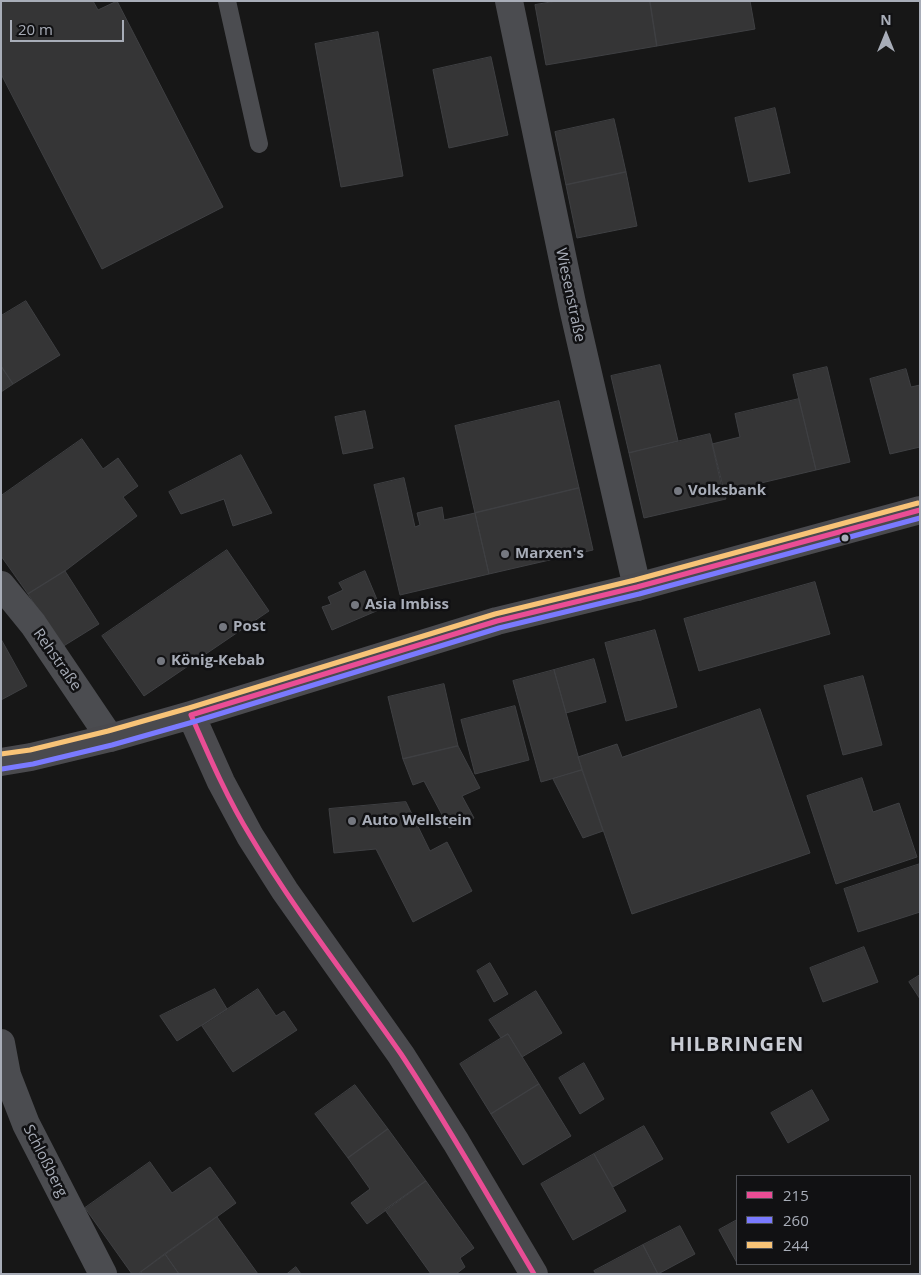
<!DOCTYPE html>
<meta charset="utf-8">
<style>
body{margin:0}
#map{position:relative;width:921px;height:1275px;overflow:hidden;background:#171717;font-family:"Open Sans",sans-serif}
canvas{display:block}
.frame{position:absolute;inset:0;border:2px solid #a8adb8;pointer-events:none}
.legend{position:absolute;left:736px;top:1175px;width:175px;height:90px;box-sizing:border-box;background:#111113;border:1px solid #4d4f55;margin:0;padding:6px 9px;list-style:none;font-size:15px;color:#a8adb8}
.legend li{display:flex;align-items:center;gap:10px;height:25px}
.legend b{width:25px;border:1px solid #4d4f55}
.north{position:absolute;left:861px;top:10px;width:50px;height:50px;-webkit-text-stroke:4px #111113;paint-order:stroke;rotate:0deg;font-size:14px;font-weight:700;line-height:20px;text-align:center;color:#a8adb8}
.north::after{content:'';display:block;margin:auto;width:18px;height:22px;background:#a8adb8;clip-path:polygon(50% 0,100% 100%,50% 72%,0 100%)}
.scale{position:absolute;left:10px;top:20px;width:114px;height:22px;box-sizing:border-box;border:2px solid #a8adb8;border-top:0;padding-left:6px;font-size:15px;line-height:18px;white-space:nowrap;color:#a8adb8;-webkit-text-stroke:4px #111113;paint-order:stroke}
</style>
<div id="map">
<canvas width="921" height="1275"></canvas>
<div class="frame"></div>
<ul class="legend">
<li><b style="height:6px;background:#e94d95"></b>215</li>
<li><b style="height:6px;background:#7a7aff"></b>260</li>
<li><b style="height:6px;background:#f8c377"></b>244</li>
</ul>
<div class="north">N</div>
<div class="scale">20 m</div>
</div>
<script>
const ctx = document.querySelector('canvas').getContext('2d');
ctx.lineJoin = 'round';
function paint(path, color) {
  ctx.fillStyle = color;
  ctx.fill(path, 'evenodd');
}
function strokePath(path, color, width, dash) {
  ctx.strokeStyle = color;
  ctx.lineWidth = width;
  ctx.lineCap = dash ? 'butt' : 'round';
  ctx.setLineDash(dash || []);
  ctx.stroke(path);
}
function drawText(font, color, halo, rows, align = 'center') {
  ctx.font = font + ' "Open Sans",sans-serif';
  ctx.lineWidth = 5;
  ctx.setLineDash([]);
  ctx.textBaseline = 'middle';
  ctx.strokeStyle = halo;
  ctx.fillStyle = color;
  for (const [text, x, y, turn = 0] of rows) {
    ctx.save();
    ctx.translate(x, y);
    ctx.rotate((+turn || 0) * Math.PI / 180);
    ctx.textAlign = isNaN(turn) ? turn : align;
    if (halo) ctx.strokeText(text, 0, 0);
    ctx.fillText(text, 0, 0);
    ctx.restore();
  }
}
const building = new Path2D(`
 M1,1H93L98,10L117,1L223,207L102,269L1,74Z
 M557,1H650L657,46L546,65L535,5Z
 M650,1H750L755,29L657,46Z
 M378,32L403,176L341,187L315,44Z
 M491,57L508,135L449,148L433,70Z
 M775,108L790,173L749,182L735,118Z
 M614,119L626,172L566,185L555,132Z
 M626,172L637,226L577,238L566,185Z
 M26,301L60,355L13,384L1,366V316Z
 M660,365L678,441L629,453L611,376Z
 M1,366L13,384L1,392Z
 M827,367L850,462L816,470L793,375Z
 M906,369L911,387L920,385V447L890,454L870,379Z
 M799,399L816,470L723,492L712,444L740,437L735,414Z
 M559,401L579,488L475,513L455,426Z
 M365,411L373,448L343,454L335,417Z
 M710,434L726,499L644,518L629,453Z
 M82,439L103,469L118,458L138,486L123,497L137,516L65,571L28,594L1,556V496Z
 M241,455L272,513L233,526L224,499L181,514L169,492Z
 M404,478L415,527L420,525L417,513L442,507L444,520L475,513L489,574L400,595L374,485Z
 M579,488L593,550L489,574L475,513Z
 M227,550L269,611L144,696L102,636Z
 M65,571L99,624L62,647L28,594Z
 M365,571L381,609L332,630L322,607L331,604L328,597L343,590L339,583Z
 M815,582L830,634L699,671L684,619Z
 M655,630L677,707L626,721L605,643Z
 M1,639L27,686L1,700Z
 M594,659L606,702L566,713L554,670Z
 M554,670L582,770L541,782L513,681Z
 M863,676L882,745L843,755L824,686Z
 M444,684L458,746L403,759L388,697Z
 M515,706L529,760L475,774L461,720Z
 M760,709L810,853L632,914L578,757L617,744L622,757Z
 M458,746L480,788L462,796L474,818L449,828L424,781L413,785L403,759Z
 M582,770L603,831L583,838L553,779Z
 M862,778L873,812L899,803L917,857L836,884L807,796Z
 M406,802L430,851L447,842L472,891L413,922L376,849L334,853L329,809Z
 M920,864V912L858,932L844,889Z
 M864,947L878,982L823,1002L810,968Z
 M490,963L508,994L494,1002L477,971Z
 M920,975V999L909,982Z
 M215,989L227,1009L177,1041L160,1016Z
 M258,989L276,1016L284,1011L297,1030L233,1072L202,1026Z
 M536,991L562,1033L522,1057L508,1034L501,1038L489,1020Z
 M508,1034L539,1084L491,1114L460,1064Z
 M584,1063L604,1099L580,1114L559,1078Z
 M539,1084L571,1136L523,1165L491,1114Z
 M355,1085L388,1129L348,1158L315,1114Z
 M812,1090L829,1120L788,1143L771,1113Z
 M644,1126L663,1159L613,1187L594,1154Z
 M388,1129L426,1181L367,1224L351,1203L370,1189L348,1158Z
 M594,1154L626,1211L573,1240L541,1184Z
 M150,1162L172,1193L210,1167L236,1203L138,1274H132L85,1208Z
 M426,1181L474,1248L460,1258L465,1267L456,1274H431L385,1210Z
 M217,1217L258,1274H179L165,1254Z
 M737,1220V1263L719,1230Z
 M680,1226L695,1254L658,1274L643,1245Z
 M643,1245L658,1274H596L594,1271Z
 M165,1254L179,1274H142L141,1272Z
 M296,1267L301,1274H287Z`);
const service = new Path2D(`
 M227,1L259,144`);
const minor = new Path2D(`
 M509,1L573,308L637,587
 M1,585L33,624L110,738
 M1,1043L7,1075L26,1124L103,1274`);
const secondary = new Path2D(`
 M191,715L221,782L250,836L285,891L401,1055L456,1142L534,1274
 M1,762L31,757L110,738L191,715L497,621L637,587L920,510`);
const bus1 = new Path2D(`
 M191,715L497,621L637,587L920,510
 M191,715C209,756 227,798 251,837C296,913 351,982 401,1054C448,1125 490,1200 534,1274`);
const bus2 = new Path2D(`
 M2,769L33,764L112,745L193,722L499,628L639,594L920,518`);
const bus3 = new Path2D(`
 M1,754L30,750L108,731L189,708L495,614L635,580L918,503`);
const markers = [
 [678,491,5,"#757880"],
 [845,538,4.5,"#a8adb8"],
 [505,554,5,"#757880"],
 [355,605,5,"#757880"],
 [223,627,5,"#757880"],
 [161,661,5,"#757880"],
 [352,821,5,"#757880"]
];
const streetNames = [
 ["Wiesenstraße",570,295,78],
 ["Rehstraße",57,660,55],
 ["Schloßberg",45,1161,63]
];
const poiNames = [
 ["Volksbank",688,491],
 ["Marxen's",515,554],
 ["Asia Imbiss",365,605],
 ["Post",233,627],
 ["König-Kebab",171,661],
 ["Auto Wellstein",362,821]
];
const districtNames = [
 ["HILBRINGEN",737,1045]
];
paint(building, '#353536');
strokePath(building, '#3f4043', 1);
strokePath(service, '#4b4c50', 18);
strokePath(minor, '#4b4c50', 28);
strokePath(secondary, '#4a4a4e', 28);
strokePath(bus1, '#e94d95', 5);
strokePath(bus2, '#7a7aff', 5);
strokePath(bus3, '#f8c377', 5);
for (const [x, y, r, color] of markers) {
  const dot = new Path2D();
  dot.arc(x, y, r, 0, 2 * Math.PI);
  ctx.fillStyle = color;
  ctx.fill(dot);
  strokePath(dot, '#111113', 2);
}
drawText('15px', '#a8adb8', '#111113', streetNames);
drawText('bold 15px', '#a8adb8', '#111113', poiNames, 'left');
ctx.letterSpacing = '1px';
drawText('bold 20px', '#c9ccd4', '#111113', districtNames);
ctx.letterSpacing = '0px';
</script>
